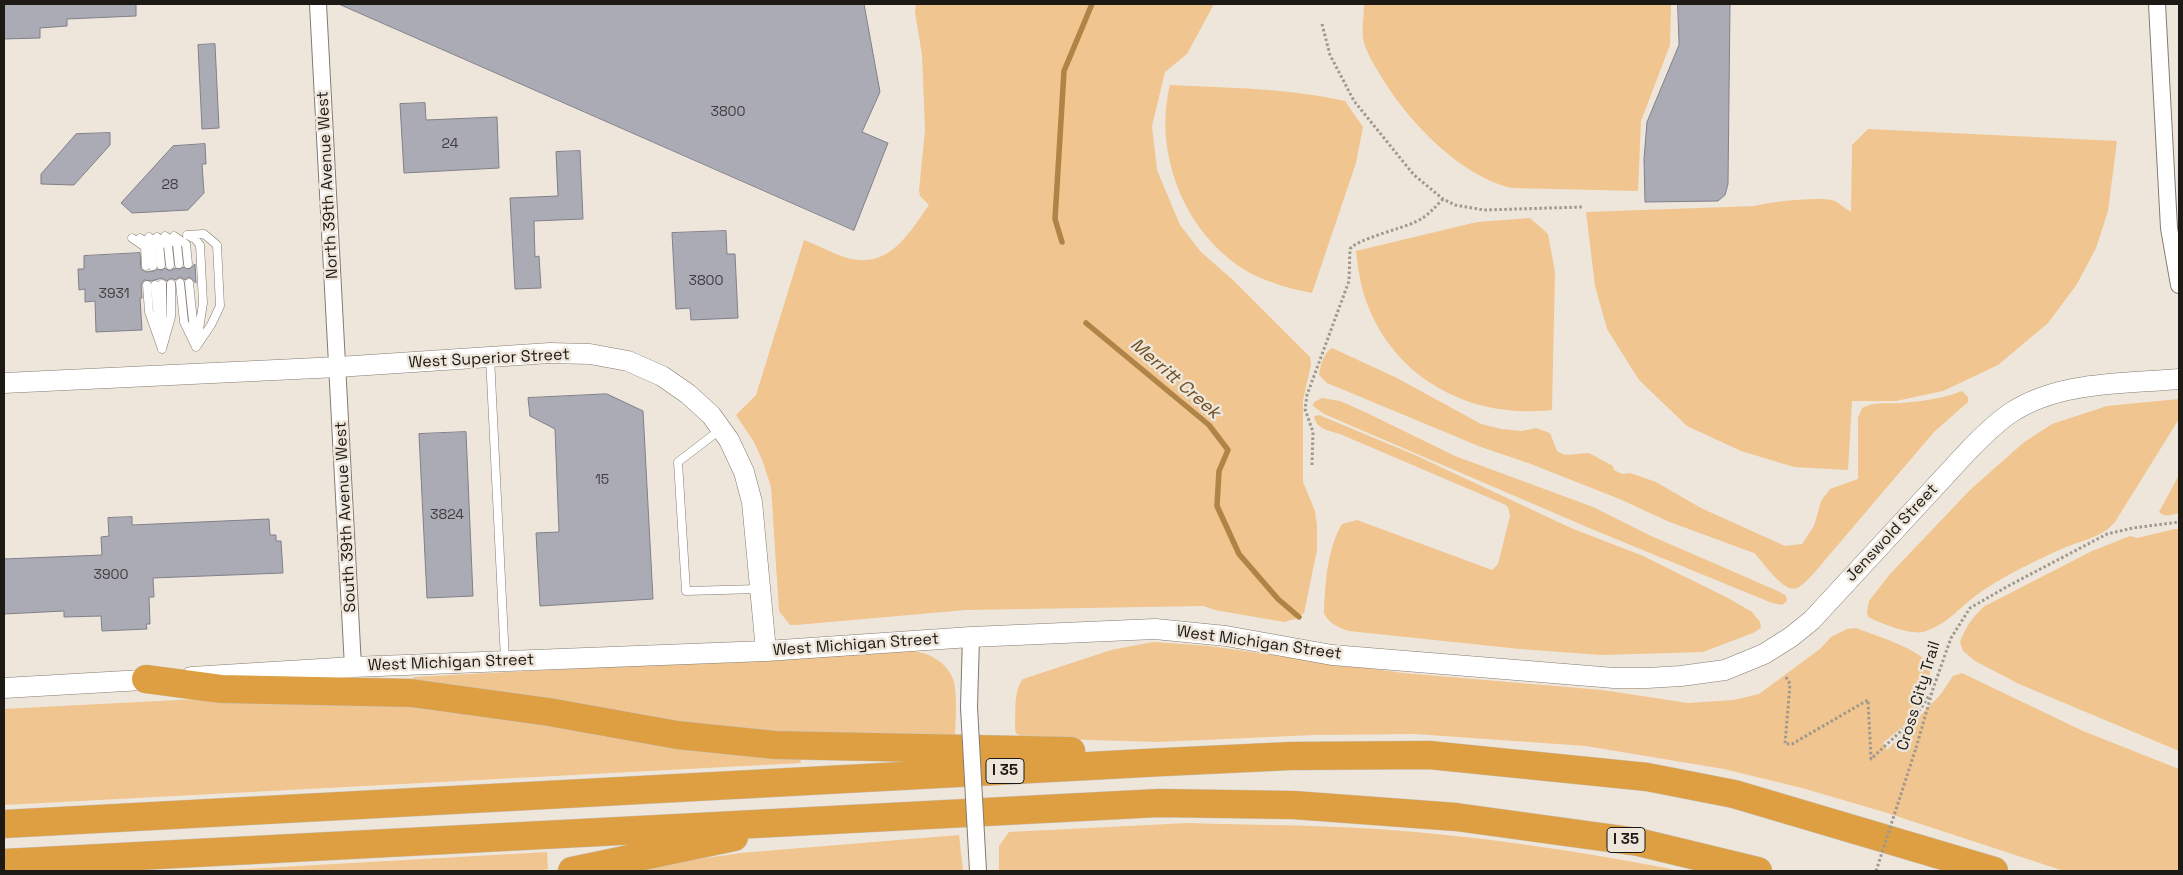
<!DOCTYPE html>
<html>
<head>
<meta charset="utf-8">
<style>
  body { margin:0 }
  #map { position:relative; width:2183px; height:875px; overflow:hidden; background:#eee6db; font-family:"Space Grotesk",sans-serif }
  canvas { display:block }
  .frame { position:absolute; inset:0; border:5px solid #1d1a16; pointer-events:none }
</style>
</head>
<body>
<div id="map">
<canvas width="2183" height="875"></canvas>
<div class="frame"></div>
</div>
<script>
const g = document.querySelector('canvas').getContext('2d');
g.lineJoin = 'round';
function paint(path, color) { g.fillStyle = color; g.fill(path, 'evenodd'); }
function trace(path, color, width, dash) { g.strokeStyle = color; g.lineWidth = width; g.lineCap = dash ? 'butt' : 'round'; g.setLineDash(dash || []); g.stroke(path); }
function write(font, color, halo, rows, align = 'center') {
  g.font = font + ' "Space Grotesk",sans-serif'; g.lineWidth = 5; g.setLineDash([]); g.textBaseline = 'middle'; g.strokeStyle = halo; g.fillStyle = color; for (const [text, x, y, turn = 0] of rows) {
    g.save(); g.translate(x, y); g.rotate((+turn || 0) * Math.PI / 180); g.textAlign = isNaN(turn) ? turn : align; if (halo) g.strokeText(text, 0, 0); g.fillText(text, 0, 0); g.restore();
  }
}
paint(new Path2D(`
  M 916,4 L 1214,4 L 1187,54 L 1165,72 L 1152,126 L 1157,170 L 1180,225 L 1201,252 L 1233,280 L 1310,357 L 1311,365 L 1303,400 L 1303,482 L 1315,511 L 1317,526 L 1317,550 L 1304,613 L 1295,619 L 1284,622 L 1215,610 L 1203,606 L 966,610 L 796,625 L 790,625 L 779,611 L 771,487 L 763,462 L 754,442 L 736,415 L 756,395 L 804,240 C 817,245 830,252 844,257 C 888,271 907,236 929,205 L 920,196 L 919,190 L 925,131 L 924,105 L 922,55 L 915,12 Z
  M 1364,4 L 1671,4 L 1670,45 L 1641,121 L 1638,191 L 1512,188 C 1459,176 1406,119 1379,73 C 1373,63 1365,50 1363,38 C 1362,27 1364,15 1364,4 Z
  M 1170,85 C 1228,88 1288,88 1345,101 L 1363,127 L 1356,163 L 1312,293 C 1292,289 1273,284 1254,275 C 1188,241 1152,156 1170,85 Z
  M 1868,129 L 2117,141 L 2108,211 L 2096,248 L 2077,284 L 2048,323 L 1998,365 L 1943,391 L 1896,401 L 1852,401 L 1848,470 L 1794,467 L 1741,451 L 1687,426 L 1639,380 L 1607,329 L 1595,286 L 1586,212 L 1755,206 C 1769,202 1822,196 1835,201 C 1840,204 1846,209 1851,212 L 1852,145 Z
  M 1530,218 L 1548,234 L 1555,272 L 1552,410 C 1474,419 1398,382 1368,306 C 1361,288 1358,270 1356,251 L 1477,222 Z
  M 1332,348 L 1397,378 L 1481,424 L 1501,429 L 1522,431 L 1536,428 L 1550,433 L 1557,451 L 1565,455 L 1589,453 L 1613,466 L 1614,470 L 1622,474 L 1630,473 L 1656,482 L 1701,508 L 1785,546 L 1802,544 L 1814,526 L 1821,501 L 1830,489 L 1858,479 L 1858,418 L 1862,408 C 1875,401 1887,404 1901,403 C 1922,401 1942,399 1962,391 L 1968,397 L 1968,402 L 1934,432 L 1814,573 C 1809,578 1805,583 1799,587 C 1785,597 1763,561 1754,553 L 1667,521 L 1622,500 L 1531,464 L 1481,447 L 1327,383 L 1319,375 C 1320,366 1324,352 1332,348 Z
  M 1322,398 L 1340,401 L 1367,413 L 1455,456 L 1593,507 L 1649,535 L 1780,592 L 1786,596 L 1787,601 L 1782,605 L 1772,603 L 1594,530 L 1324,414 L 1313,406 L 1314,402 Z
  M 2179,399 L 2179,419 L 2115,522 C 2101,538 2082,540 2064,548 C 2036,560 2008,574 1982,591 C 1961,605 1948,625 1923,632 C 1910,635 1880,623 1868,617 L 1867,612 L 1869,601 L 1890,574 L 1970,490 L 2023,443 L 2052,424 L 2107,406 Z
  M 1319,415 L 1415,455 L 1571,528 L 1643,556 L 1728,598 L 1752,612 L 1760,622 L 1761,628 L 1753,633 L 1703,652 L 1601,655 L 1520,649 L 1349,631 C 1339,628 1328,623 1324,613 C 1325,585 1327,549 1342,524 L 1357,520 L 1492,570 L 1498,564 L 1510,516 L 1509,510 L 1506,505 L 1340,434 C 1328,430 1317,430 1314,416 Z
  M 2179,475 L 2179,513 C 2171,515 2165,518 2159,512 Z
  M 2175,529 L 2179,529 L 2179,751 L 2019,684 L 1975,661 L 1963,651 L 1960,642 C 1966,627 1972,617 1985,606 L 2092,551 L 2130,536 L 2137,538 Z
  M 1856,628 C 1876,636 1905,644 1923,658 C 1940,671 1922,705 1912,717 C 1904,727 1892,735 1883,743 L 1887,750 L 1941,694 L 1953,676 L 1962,673 L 2083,731 L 2179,769 L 2179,871 L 2064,871 L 1884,812 L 1802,788 L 1724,769 L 1586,746 L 1415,734 L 1314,735 L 1158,742 L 1023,738 L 1016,733 L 1015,728 C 1016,714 1013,690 1023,679 L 1111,650 L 1153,642 L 1209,646 L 1403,673 L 1602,690 L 1688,703 L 1734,700 L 1759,694 L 1820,649 L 1831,637 L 1847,629 Z
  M 910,651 C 928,652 946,661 953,679 C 958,691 955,727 955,742 L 796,739 L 414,685 L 413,677 Z
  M 235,697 L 374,699 L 800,757 L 801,763 L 4,805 L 4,709 Z
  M 1188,823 C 1251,825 1314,825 1377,829 C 1479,836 1580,851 1681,871 L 999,871 L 999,846 L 1009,832 Z
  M 959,835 L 963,871 L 618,871 L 740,853 Z
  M 547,852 L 548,869 L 538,871 L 210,871 Z`), '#f0c58f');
trace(new Path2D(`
  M 1062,242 L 1055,219 L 1064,71 L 1092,4
  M 1086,323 L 1209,425 L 1228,450 L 1219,471 L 1217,506 L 1239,554 L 1278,599 L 1299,617`), '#b08447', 5.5);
const building = new Path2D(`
  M 4,4 L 136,4 L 136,16 L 67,19 L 67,26 L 40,28 L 40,38 L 4,39 Z
  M 339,4 L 864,4 L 880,92 L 862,132 L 888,143 L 854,230 Z
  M 1678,4 L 1730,4 L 1728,184 L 1725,195 L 1718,201 L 1645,202 L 1644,159 L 1647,122 L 1679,45 Z
  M 215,44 L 219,128 L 202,129 L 198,45 Z
  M 425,103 L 426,120 L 497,117 L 499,168 L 404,173 L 400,104 Z
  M 110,133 L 110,145 L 74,185 L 41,184 L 41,174 L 76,134 Z
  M 205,144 L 206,164 L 202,164 L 204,193 L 188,210 L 132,213 L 121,203 L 173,146 Z
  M 580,151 L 583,219 L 534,221 L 535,257 L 539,256 L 541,288 L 515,289 L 510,198 L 558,196 L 556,152 Z
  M 726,231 L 727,254 L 735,254 L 738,318 L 691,320 L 690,308 L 676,309 L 672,233 Z
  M 140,253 L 141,269 L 146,272 L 154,271 L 157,269 L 162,270 L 165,268 L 170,271 L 175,268 L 180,269 L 183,267 L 189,269 L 195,264 L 196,283 L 189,277 L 185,280 L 180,277 L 175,280 L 171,278 L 167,281 L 162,278 L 151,281 L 144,280 L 141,285 L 142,298 L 140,298 L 142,330 L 96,332 L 95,301 L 85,302 L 85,289 L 79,290 L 78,269 L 84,269 L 84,256 Z
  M 607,394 L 643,411 L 653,599 L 540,606 L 536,533 L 559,532 L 555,429 L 530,416 L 528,398 Z
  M 466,432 L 473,596 L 427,598 L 419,434 Z
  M 132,517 L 132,525 L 269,519 L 270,535 L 276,535 L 276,541 L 281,541 L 283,573 L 153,578 L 154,597 L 149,597 L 150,624 L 146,624 L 147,629 L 102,631 L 101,616 L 64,617 L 64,611 L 4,614 L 4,559 L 102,555 L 101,537 L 109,536 L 108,518 Z`);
paint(building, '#ababb6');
trace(building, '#807f8a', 1);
const service = new Path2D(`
  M 187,235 L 204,234 L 217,245 L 220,306 L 211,325 L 196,347
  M 165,236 L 177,244 L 179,264
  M 174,236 L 186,244 L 188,264
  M 189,236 L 195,239 L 200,245 L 203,303 L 197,343
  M 149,237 L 159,244 L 161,265
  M 157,237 L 168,246 L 170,265
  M 132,238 L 145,247 L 146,266
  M 140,238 L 151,245 L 153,266
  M 180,283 L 184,322 L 196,347
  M 189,283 L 195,340
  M 162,284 L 163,335
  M 147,285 L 149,312 L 162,349
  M 155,285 L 159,332
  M 162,349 L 171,317 L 171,284
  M 490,357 L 505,660
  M 721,429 L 678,462 L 686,591 L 758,589`);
const minor = new Path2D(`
  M 318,4 L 353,667
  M 2157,4 L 2169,228 L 2179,285
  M 969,707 L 971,637`);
const tertiary = new Path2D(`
  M 4,383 L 338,367 L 550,353 L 590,354 L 628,361 L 662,376 L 688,394 L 711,415 L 729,440 L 744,472 L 752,502 L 766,651
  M 191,677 L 353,667 L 766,651 L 971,637 L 1155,629 L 1226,636 L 1332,655 L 1614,678 L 1647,678 L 1681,676 L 1725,670 L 1764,654 L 1791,637 L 1812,620 L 1969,450 C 1982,437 1995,423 2012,412 C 2060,381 2124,384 2179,379
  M 4,688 L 160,679`);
const motorway = new Path2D(`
  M 146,679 L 221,689 L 411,693 L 549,712 L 677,735 L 775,745 L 1071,751
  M 4,824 L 1164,762 L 1291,756 L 1429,755 L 1647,777 L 1734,794 L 1994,871
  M 4,863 L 1159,803 L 1293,805 L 1456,817 L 1638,842 L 1758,871
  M 572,871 L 734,837`);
trace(service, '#837b72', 9);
trace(minor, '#837b72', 18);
trace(tertiary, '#837b72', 21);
trace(motorway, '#c9c8c7', 29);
trace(new Path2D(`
  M 1322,24 L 1330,55 L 1354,101 L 1414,175 L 1443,199 L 1455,205 L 1484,210 L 1583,207
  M 1312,465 L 1313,432 L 1305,409 L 1307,395 L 1349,281 L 1350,249 C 1357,239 1401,229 1415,222 C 1427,217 1434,208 1443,199
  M 1786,677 L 1790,684 L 1785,744 L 1792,744 L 1868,700 L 1871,759 L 1915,718 L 1930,694
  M 1916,748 L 1933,689 L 1951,638 L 1970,608 L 2010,585 L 2107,534 L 2133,528 L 2179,522`), '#9e988f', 3, [2.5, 2.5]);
trace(service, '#fff', 8);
trace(minor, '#fff', 16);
trace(tertiary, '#fff', 20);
trace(motorway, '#de9e42', 28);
const minorBridge = new Path2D(`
  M 969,707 L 978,871`);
trace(minorBridge, '#837b72', 18, []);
trace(new Path2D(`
  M 1876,871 L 1916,748`), '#9e988f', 3, [2.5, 2.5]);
trace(minorBridge, '#fff', 16);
write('14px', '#403e3e', null, [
  ["3800",728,112],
  ["24",450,144],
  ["28",170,185],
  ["3800",706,281],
  ["3931",114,294],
  ["15",602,480],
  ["3824",447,515],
  ["3900",111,575]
]);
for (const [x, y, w] of [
  [1005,771,38],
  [1626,840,38]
]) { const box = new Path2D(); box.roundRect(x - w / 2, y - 12.5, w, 25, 4); g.fillStyle = '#eee6db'; g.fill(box); trace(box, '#1d1a16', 1); }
write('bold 15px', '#1d1a16', null, [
  ["I 35",1005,771],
  ["I 35",1626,840]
]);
write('16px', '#1d1a16', '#eee6db', [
  ["North 39th Avenue West",328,185,-93],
  ["West Superior Street",489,359,-3],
  ["South 39th Avenue West",346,517,-93],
  ["Jenswold Street",1892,533,-47],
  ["West Michigan Street",1259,643,8],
  ["West Michigan Street",856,645,-4],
  ["West Michigan Street",451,663,-2],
  ["Cross City Trail",1919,696,-73]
]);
write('italic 18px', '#6e4e20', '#eee6db', [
  ["Merritt Creek",1175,379,41]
]);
</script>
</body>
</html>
